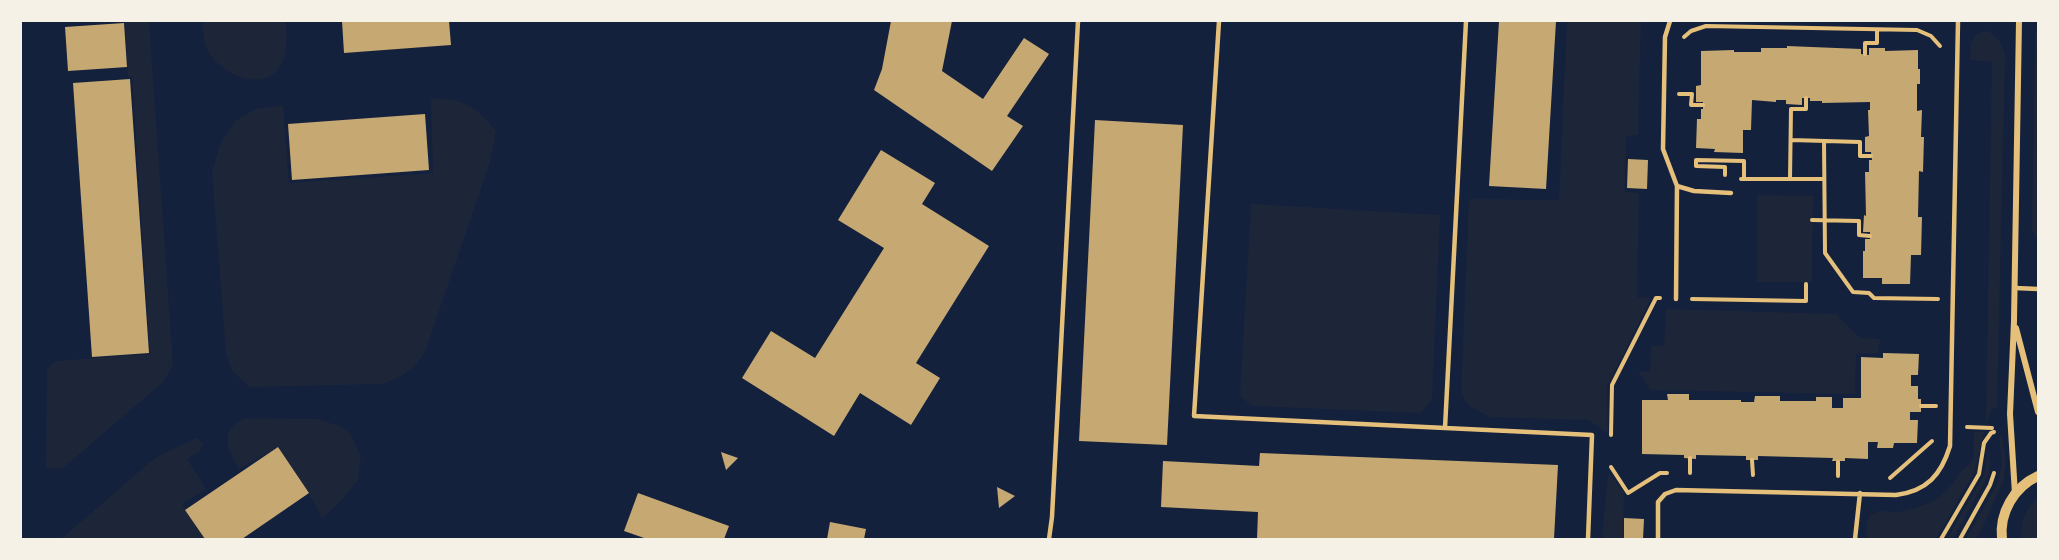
<!DOCTYPE html>
<html>
<head>
<meta charset="utf-8">
<style>
  body { margin:0 }
  #map { position:relative; width:2059px; height:560px; overflow:hidden; background:#14213d; font-family:"Open Sans",sans-serif }
  canvas { display:block }
  .frame { position:absolute; inset:0; border:22px solid #f6f1e7; pointer-events:none }
</style>
</head>
<body>
<div id="map">
<canvas width="2059" height="560"></canvas>
<div class="frame"></div>
</div>
<script>
const g = document.querySelector('canvas').getContext('2d');
g.lineJoin = 'round';
function paint(path, color) { g.fillStyle = color; g.fill(path, 'evenodd'); }
function trace(path, color, width, dash) { g.strokeStyle = color; g.lineWidth = width; g.lineCap = dash ? 'butt' : 'round'; g.setLineDash(dash || []); g.stroke(path); }
paint(new Path2D(`
  M 122,21 L 149,21 L 173,365 L 163,382 L 62,469 L 46,467 L 47,369 L 56,361 L 150,354 L 132,77 L 128,77 L 125,22 Z
  M 203,21 L 286,21 C 286,34 288,51 282,63 C 267,95 222,75 209,53 C 203,43 203,32 203,21 Z
  M 1567,21 L 1641,21 L 1638,135 L 1626,136 L 1625,192 L 1639,193 L 1637,297 L 1651,298 L 1607,387 L 1608,434 L 1589,420 L 1491,417 L 1469,406 L 1461,393 L 1469,199 L 1559,200 Z
  M 2038,28 L 2038,239 L 2033,233 L 2032,227 L 2035,33 Z
  M 1987,31 C 1999,37 2002,44 2005,56 L 1997,408 L 1992,409 L 1987,422 L 1986,422 L 1992,62 L 1970,60 C 1970,47 1970,32 1987,31 Z
  M 431,98 C 465,100 474,104 496,131 L 490,162 L 425,352 C 414,369 401,378 382,384 L 249,387 L 232,371 L 226,352 L 212,172 L 221,142 L 235,121 L 256,109 L 283,105 L 289,183 L 433,173 Z
  M 1757,195 L 1813,196 L 1812,282 L 1757,282 Z
  M 1251,204 L 1440,215 L 1432,400 L 1421,413 L 1252,406 L 1240,396 Z
  M 1666,309 L 1836,314 L 1860,338 L 1880,339 L 1878,353 L 1856,354 L 1855,394 L 1650,390 L 1638,371 L 1650,372 L 1651,346 L 1664,345 Z
  M 245,418 L 317,419 L 340,426 L 351,435 L 361,456 L 358,480 L 340,502 L 322,518 L 309,493 L 278,447 L 239,469 C 227,448 218,431 245,418 Z
  M 1974,432 L 1984,432 L 1974,473 L 1937,537 L 1933,539 L 1867,539 L 1867,523 L 1871,515 L 1878,511 L 1899,512 L 1919,507 L 1936,500 L 1951,486 L 1961,472 L 1973,459 Z
  M 1999,436 L 2002,436 L 2006,462 L 2004,479 L 1980,533 L 1975,539 L 1966,539 L 1998,482 L 2002,463 Z
  M 197,438 L 203,444 L 200,451 L 187,459 L 206,489 L 182,504 L 205,539 L 61,539 L 150,462 L 162,454 Z
  M 1988,448 L 1990,463 L 1989,474 L 1953,539 L 1947,539 L 1984,475 Z
  M 1608,472 L 1624,492 L 1623,539 L 1602,539 Z
  M 2038,498 L 2038,539 L 2021,539 C 2020,522 2025,509 2038,498 Z`), '#1d2539');
paint(new Path2D(`
  M 342,21 L 449,21 L 451,45 L 344,53 Z
  M 891,21 L 952,21 L 942,71 L 983,99 L 1024,38 L 1049,54 L 1007,116 L 1023,126 L 992,171 L 874,90 L 882,69 Z
  M 1499,21 L 1556,21 L 1546,189 L 1489,186 Z
  M 124,23 L 127,67 L 68,71 L 65,27 Z
  M 1787,46 L 1861,49 L 1861,54 L 1869,55 L 1869,48 L 1885,48 L 1885,51 L 1918,50 L 1918,69 L 1920,69 L 1920,84 L 1917,84 L 1917,111 L 1922,110 L 1921,137 L 1924,137 L 1923,172 L 1919,171 L 1918,217 L 1922,217 L 1921,255 L 1911,255 L 1910,284 L 1882,284 L 1882,278 L 1863,278 L 1863,251 L 1865,251 L 1865,239 L 1870,239 L 1870,232 L 1863,232 L 1864,215 L 1866,216 L 1865,172 L 1869,172 L 1869,160 L 1872,160 L 1871,152 L 1865,152 L 1865,137 L 1869,136 L 1868,110 L 1870,110 L 1870,102 L 1822,103 L 1822,101 L 1810,101 L 1810,98 L 1802,98 L 1802,105 L 1786,104 L 1786,100 L 1776,100 L 1776,102 L 1752,100 L 1751,130 L 1743,130 L 1743,153 L 1714,152 L 1715,149 L 1696,148 L 1697,119 L 1701,119 L 1701,109 L 1703,109 L 1703,102 L 1696,102 L 1696,86 L 1701,85 L 1701,51 L 1734,50 L 1734,52 L 1761,52 L 1761,48 L 1787,48 Z
  M 130,79 L 149,353 L 92,357 L 73,83 Z
  M 425,114 L 429,170 L 292,180 L 288,124 Z
  M 1095,120 L 1183,125 L 1167,445 L 1079,441 Z
  M 881,150 L 935,183 L 922,204 L 989,246 L 916,363 L 940,378 L 911,425 L 860,393 L 834,436 L 742,378 L 771,331 L 815,358 L 884,248 L 838,220 Z
  M 1628,159 L 1648,160 L 1647,189 L 1627,188 Z
  M 1883,353 L 1919,354 L 1918,375 L 1911,375 L 1911,386 L 1918,386 L 1918,399 L 1921,399 L 1921,412 L 1910,412 L 1910,420 L 1918,420 L 1917,443 L 1894,443 L 1893,448 L 1877,448 L 1878,442 L 1868,442 L 1868,459 L 1845,458 L 1845,461 L 1832,461 L 1833,458 L 1758,456 L 1758,460 L 1746,460 L 1746,456 L 1696,455 L 1696,459 L 1684,458 L 1684,455 L 1642,454 L 1642,400 L 1668,400 L 1667,394 L 1689,394 L 1689,400 L 1741,400 L 1741,402 L 1754,402 L 1755,396 L 1780,396 L 1780,401 L 1816,401 L 1816,397 L 1832,397 L 1832,408 L 1843,408 L 1843,398 L 1861,398 L 1861,357 L 1883,358 Z
  M 278,447 L 309,493 L 242,539 L 205,539 L 185,510 Z
  M 721,452 L 738,458 L 726,470 Z
  M 1260,453 L 1558,465 L 1554,539 L 1257,539 L 1258,512 L 1161,507 L 1163,461 L 1259,466 Z
  M 997,487 L 1015,496 L 999,508 Z
  M 638,493 L 729,526 L 724,539 L 647,539 L 624,531 Z
  M 1624,518 L 1644,519 L 1643,539 L 1624,539 Z
  M 830,522 L 866,529 L 864,539 L 827,539 Z`), '#c6a872');
trace(new Path2D(`
  M 1684,37 L 1691,31 L 1706,26 L 1917,30 L 1931,36 L 1940,46
  M 1865,54 L 1865,43 L 1877,43 L 1877,30
  M 1679,94 L 1692,94 L 1691,105 L 1703,105
  M 1791,140 L 1860,142 L 1860,156 L 1871,156
  M 1824,141 L 1825,253 L 1853,292 L 1869,293 L 1874,298 L 1938,299
  M 1725,175 L 1725,167 L 1696,166 L 1696,160 L 1744,161 L 1744,179
  M 1741,179 L 1824,179
  M 1790,179 L 1791,109 L 1806,109 L 1806,98
  M 1812,220 L 1859,221 L 1859,235 L 1870,236
  M 1692,299 L 1806,301 L 1806,284
  M 1921,406 L 1936,406
  M 1967,427 L 1992,428
  M 1611,435 L 1612,385 L 1656,298 L 1660,298
  M 1752,460 L 1753,475
  M 1838,462 L 1838,476
  M 1611,467 L 1628,493 L 1660,473 L 1667,473
  M 1690,473 L 1690,458
  M 1890,478 L 1932,441
  M 1941,539 L 1979,474 L 1984,443 L 1991,433 L 1994,432
  M 1960,539 L 1990,485 L 1994,473`), '#e5c07b', 4);
trace(new Path2D(`
  M 1219,21 L 1194,416 L 1592,435 L 1588,539
  M 1670,21 L 1665,37 L 1663,149 L 1677,186 L 1676,299
  M 1677,186 L 1694,191 L 1731,193
  M 2015,288 L 2038,289
  M 1445,428 L 1466,21
  M 1049,539 L 1052,517 L 1078,21
  M 1658,539 L 1658,502 L 1665,494 L 1676,490 L 1896,495 C 1927,491 1941,475 1950,446 L 1958,21
  M 1855,539 L 1860,493`), '#e5c07b', 4.5);
trace(new Path2D(`
  M 2016,328 L 2038,412
  M 2015,494 L 2010,414 L 2014,321 L 2019,21`), '#e5c07b', 6);
trace(new Path2D(`
  M 2002,539 C 1999,513 2014,487 2038,476`), '#e5c07b', 10);
</script>
</body>
</html>
